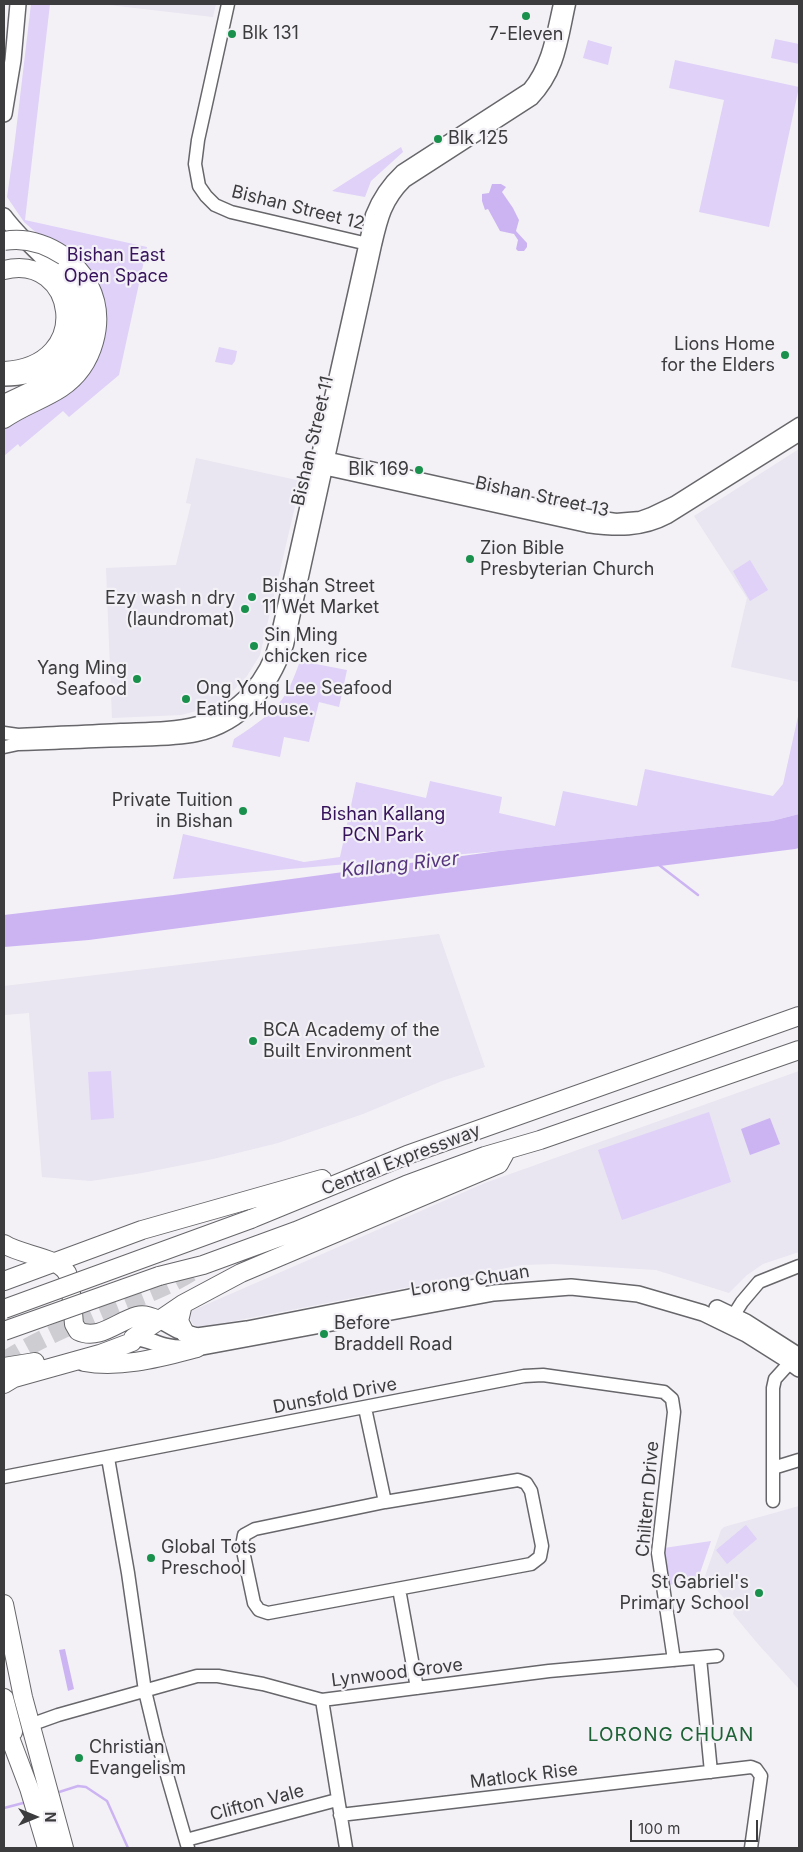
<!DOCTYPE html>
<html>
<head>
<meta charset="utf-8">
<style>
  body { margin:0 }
  #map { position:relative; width:803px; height:1852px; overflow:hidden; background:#f3f1f6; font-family:Inter,sans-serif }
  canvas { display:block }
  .frame { position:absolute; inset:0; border:5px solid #3c3b3d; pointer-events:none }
  .north { position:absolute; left:10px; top:1792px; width:50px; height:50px; -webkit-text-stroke:4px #f3f1f6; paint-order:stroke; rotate:90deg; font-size:14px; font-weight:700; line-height:20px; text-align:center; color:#3c3b3d }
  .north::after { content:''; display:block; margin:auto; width:18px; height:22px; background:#3c3b3d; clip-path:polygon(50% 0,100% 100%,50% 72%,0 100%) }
  .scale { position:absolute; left:630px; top:1820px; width:128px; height:22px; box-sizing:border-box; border:2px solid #3c3b3d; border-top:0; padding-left:6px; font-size:15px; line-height:18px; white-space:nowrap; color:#3c3b3d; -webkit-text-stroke:4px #f3f1f6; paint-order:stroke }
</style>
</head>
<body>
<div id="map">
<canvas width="803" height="1852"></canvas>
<div class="frame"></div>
<div class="north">N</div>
<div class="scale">100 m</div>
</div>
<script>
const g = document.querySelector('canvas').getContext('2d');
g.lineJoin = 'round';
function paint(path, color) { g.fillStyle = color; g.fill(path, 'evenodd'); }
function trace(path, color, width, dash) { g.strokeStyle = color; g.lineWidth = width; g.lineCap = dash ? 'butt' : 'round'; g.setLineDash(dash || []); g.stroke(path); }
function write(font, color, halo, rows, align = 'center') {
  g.font = font + ' Inter,sans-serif'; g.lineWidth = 4.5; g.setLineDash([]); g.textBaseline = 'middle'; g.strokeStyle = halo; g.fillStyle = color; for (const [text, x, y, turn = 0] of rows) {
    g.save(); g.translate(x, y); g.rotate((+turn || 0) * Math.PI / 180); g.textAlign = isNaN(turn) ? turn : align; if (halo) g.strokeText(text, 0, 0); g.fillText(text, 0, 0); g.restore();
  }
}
paint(new Path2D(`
  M 100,4 L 216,4 L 213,17 Z
  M 799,449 L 799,682 L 731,667 L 747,598 L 694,516 Z
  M 196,458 L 301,481 L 260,655 L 247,676 L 232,692 L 223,699 L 204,709 L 181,715 L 112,718 L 106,568 L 176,565 L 191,504 L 186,503 Z
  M 439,934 L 485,1067 L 442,1081 L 363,1114 L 278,1143 L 213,1159 L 142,1173 L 91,1181 L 42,1177 L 29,1013 L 4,1015 L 4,986 Z
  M 799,1071 L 799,1252 L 763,1264 L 747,1275 L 729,1293 L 656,1270 L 554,1264 L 522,1265 L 198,1328 L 193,1324 L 187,1313 L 485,1183 Z
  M 799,1506 L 799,1689 L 758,1644 L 733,1614 L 734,1610 L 705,1576 L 721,1530 L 724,1527 Z`), '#e9e5f1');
paint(new Path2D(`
  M 31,4 L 50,4 L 25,220 L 147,247 L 119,375 L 69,417 L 63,411 L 20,447 L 18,444 L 4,456 L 4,427 L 78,382 L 41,237 L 24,222 L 7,197 L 14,148 Z
  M 775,39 L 799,44 L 799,64 L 771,58 Z
  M 588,40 L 612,47 L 608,65 L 583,58 Z
  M 675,60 L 799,87 L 769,227 L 699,212 L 724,100 L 669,88 Z
  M 401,147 L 403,152 L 371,181 L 365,197 L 332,191 Z
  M 219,347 L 237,351 L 235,361 L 232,365 L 215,362 Z
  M 750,560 L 768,590 L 750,601 L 733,571 Z
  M 300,661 L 347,670 L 339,707 L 319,702 L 309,742 L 284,737 L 280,757 L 232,747 L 234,739 C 254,726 280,709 290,686 C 294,678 297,669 300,661 Z
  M 799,712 L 799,814 L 772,821 L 499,851 L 173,879 L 183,834 L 304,862 L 340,857 L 356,782 L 426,798 L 430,781 L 502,797 L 499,813 L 555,826 L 563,791 L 637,806 L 645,769 L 773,796 L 783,784 Z
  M 111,1071 L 114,1118 L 91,1120 L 88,1072 Z
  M 709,1112 L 731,1182 L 622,1220 L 598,1150 Z
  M 746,1525 L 757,1539 L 727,1564 L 716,1550 Z
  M 711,1541 L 700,1573 L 705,1579 L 668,1585 L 664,1548 Z`), '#dfd1f8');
paint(new Path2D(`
  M 492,184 L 501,184 L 506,187 L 502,192 L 513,208 L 519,220 L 516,231 L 527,243 L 527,247 L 524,251 L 518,251 L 516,249 L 518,240 L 514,234 L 500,231 L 488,209 L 485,210 L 482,201 L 482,194 L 489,193 Z
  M 799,814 L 799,848 L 795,849 L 430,895 L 89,940 L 4,947 L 4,915 L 173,895 L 499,851 L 772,821 Z
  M 770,1118 L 780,1144 L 750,1155 L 741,1129 Z
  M 65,1649 L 74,1689 L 68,1691 L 59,1650 Z`), '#ccb4f3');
trace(new Path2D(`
  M 659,865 L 698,895
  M 56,1793 L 78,1786 L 86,1787 L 107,1801 L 128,1848
  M 4,1808 L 27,1802`), '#ccb4f3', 2.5);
trace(new Path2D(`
  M 4,1361 C 38,1339 77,1323 115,1307 C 145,1295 174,1285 201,1266`), '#cecdd1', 18, [18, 9]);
const minor = new Path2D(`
  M 228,4 L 198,140 L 195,164 L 199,186 L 206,196 L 215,205 L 231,212 L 372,245
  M 321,457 L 582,515 L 616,520 L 640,518 L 651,514 L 674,503 L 799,424
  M 318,467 L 587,526 C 616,530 642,531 668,517 L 799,435
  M 4,733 L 18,735 C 52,733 87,732 121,730 C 169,728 214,731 249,692 C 262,677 271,662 276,642 L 372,215 C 379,197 388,184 402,171 L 529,89 C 549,65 553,34 560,4
  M 4,747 L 18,744 C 54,743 89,741 125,740 C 149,739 174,740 197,735 C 245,724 271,689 287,645 L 375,245 C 381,219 385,201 405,181 L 532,99 C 559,71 561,40 569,4
  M 728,1324 L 742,1302 L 759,1282 L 799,1266
  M 365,1408 L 385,1502
  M 108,1458 L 128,1573 L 145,1691 L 156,1737 L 188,1848
  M 773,1468 L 799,1460
  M 4,1477 L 524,1376 L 543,1375 L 664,1392 L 672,1399 L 674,1412 L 658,1553 L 674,1660
  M 518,1480 L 526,1483 L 531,1491 L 542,1546 L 540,1557 L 531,1564 L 268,1613 L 259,1610 L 254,1603 L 242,1546 L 244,1535 L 255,1529 L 385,1502 Z
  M 773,1501 L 773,1388 L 775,1379 L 795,1357
  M 399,1589 L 417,1688
  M 700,1658 L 711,1772
  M 322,1700 L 346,1848
  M 30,1725 L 58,1715 L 197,1676 L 218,1676 L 263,1684 L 322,1700 L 549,1671 L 717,1656
  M 340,1815 L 751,1767 L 756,1769 L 761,1776 L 751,1848
  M 186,1840 L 337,1800`);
const major = new Path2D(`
  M 4,114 L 13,60 L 18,4
  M 4,216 C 15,231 28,243 41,256 C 57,271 76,282 77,305
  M 4,378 C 37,378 66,366 74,331
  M 717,1308 L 746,1322 L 799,1356
  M 159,1320 L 177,1330 L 197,1336 L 247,1329 L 410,1297 L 478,1287
  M 133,1338 C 145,1337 153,1343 165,1346 C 176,1349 186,1348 197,1348 L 494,1293 L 571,1287 L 638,1294 L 703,1313 L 746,1334 L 784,1358 L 799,1369`);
const highway = new Path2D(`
  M 4,270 C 75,252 96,366 4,371
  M 4,404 C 20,396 38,389 53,379 C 81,360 87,326 77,295
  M 4,419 C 22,406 43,400 61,388 C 94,366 107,320 89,285 C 83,273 74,265 64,256
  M 251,1219 L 407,1155 L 799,1016
  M 4,1244 C 20,1255 58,1257 67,1273 C 71,1280 73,1314 74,1324 L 78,1331 C 99,1341 118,1321 137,1316 C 145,1314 152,1317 159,1320
  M 159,1276 L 203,1265 L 296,1231 L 406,1185 L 485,1156 L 540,1140 L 799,1050
  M 4,1281 L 142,1230 L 322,1179
  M 183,1304 L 179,1321 L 185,1333
  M 84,1362 C 121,1369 162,1357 197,1348
  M 4,1367 L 35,1362
  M 4,1384 L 14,1378 L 100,1354 L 132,1342 L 133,1338 L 183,1304 L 241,1273 L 499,1164 L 505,1153
  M 4,1604 L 23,1697 L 64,1848
  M 4,1698 L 13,1732
  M 4,1722 L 29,1788 L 47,1848`);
trace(minor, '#67666a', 15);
trace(major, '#67666a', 18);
trace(highway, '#67666a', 20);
trace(minor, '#fff', 12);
trace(major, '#fff', 15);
trace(highway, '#fff', 18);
const highwayBridge = new Path2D(`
  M 4,241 C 26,237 46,244 64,256
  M 4,1309 L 251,1219
  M 4,1331 L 159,1276`);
trace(highwayBridge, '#67666a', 20, []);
trace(highwayBridge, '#fff', 18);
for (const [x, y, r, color] of [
  [526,16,5,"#19904c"],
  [232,34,5,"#19904c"],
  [438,139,5,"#19904c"],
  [785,355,5,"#19904c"],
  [419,470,5,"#19904c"],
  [470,559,5,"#19904c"],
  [252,597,5,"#19904c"],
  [245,609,5,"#19904c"],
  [254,646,5,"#19904c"],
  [137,679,5,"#19904c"],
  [186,699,5,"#19904c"],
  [243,811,5,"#19904c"],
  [253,1041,5,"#19904c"],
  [324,1334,5,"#19904c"],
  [151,1558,5,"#19904c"],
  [759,1593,5,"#19904c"],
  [79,1758,5,"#19904c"]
]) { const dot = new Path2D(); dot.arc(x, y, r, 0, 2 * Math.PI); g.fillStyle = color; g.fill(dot); trace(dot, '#f3f1f6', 2); }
write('18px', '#3c3b3d', '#f3f1f6', [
  ["Blk 131",242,34],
  ["7-Eleven",526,35,"center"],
  ["Blk 125",448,139],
  ["Lions Home",775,345,"right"],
  ["for the Elders",775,366,"right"],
  ["Blk 169",409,470,"right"],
  ["Zion Bible",480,549],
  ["Presbyterian Church",480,570],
  ["Bishan Street",262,587],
  ["11 Wet Market",262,608],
  ["Ezy wash n dry",235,599,"right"],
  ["(laundromat)",235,620,"right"],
  ["Sin Ming",264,636],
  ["chicken rice",264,657],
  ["Yang Ming",127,669,"right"],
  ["Seafood",127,690,"right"],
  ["Ong Yong Lee Seafood",196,689],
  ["Eating House.",196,710],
  ["Private Tuition",233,801,"right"],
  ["in Bishan",233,822,"right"],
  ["BCA Academy of the",263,1031],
  ["Built Environment",263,1052],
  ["Before",334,1324],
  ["Braddell Road",334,1345],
  ["Global Tots",161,1548],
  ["Preschool",161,1569],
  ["St Gabriel's",749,1583,"right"],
  ["Primary School",749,1604,"right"],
  ["Christian",89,1748],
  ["Evangelism",89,1769]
], 'left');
write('18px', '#3c3b3d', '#f3f1f6', [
  ["Bishan Street 12",298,208,14],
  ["Bishan Street 11",313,441,-77],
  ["Bishan Street 13",542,497,12],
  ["Central Expressway",401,1160,-21],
  ["Lorong Chuan",470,1281,-9],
  ["Dunsfold Drive",335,1396,-11],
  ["Chiltern Drive",648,1499,-85],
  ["Lynwood Grove",397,1673,-7],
  ["Matlock Rise",524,1776,-7],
  ["Clifton Vale",257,1803,-15]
]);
write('18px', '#37135c', '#f3f1f6', [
  ["Bishan East",116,256],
  ["Open Space",116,277],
  ["Bishan Kallang",383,815],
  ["PCN Park",383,836]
]);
write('italic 19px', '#56357f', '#f3f1f6', [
  ["Kallang River",400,865,-6]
]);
g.letterSpacing = '1px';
write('19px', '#1c6235', '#f3f1f6', [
  ["LORONG CHUAN",671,1735]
]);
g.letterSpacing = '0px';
</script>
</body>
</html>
